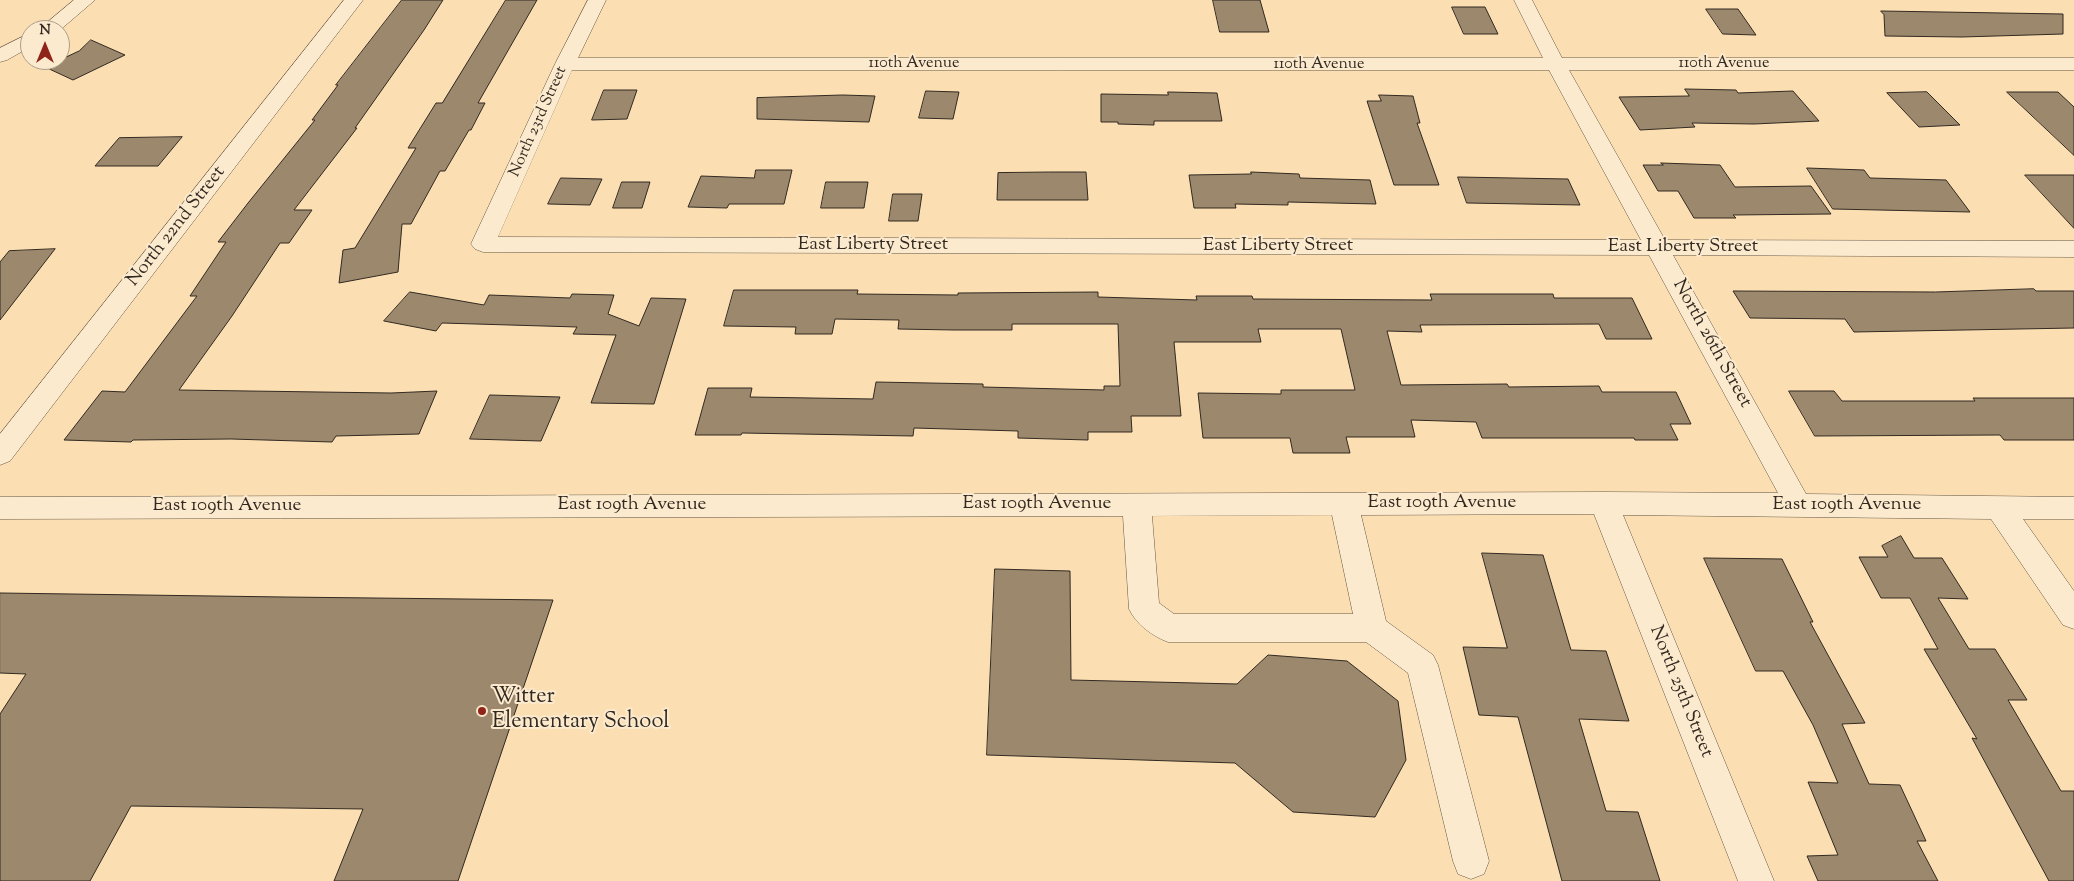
<!DOCTYPE html>
<html>
<head>
<meta charset="utf-8">
<style>
  body { margin:0 }
  #map { position:relative; width:2074px; height:881px; overflow:hidden; background:#fbdfb3; font-family:"Sorts Mill Goudy",serif }
  canvas { display:block }
  .north { position:absolute; left:20px; top:20px; width:50px; height:50px; box-sizing:border-box; background:#fceace; border:1px solid #ab9d89; border-radius:50%; rotate:0deg; font-size:14px; font-weight:700; line-height:20px; text-align:center; color:#322921 }
  .north::after { content:''; display:block; margin:auto; width:18px; height:22px; background:#8f2418; clip-path:polygon(50% 0,100% 100%,50% 72%,0 100%) }
</style>
</head>
<body>
<div id="map">
<canvas width="2074" height="881"></canvas>
<div class="north">N</div>
</div>
<script>
const g = document.querySelector('canvas').getContext('2d');
g.lineJoin = 'round';
function paint(path, color) { g.fillStyle = color; g.fill(path, 'evenodd'); }
function trace(path, color, width, dash) { g.strokeStyle = color; g.lineWidth = width; g.lineCap = dash ? 'butt' : 'round'; g.setLineDash(dash || []); g.stroke(path); }
function write(font, color, halo, rows, align = 'center') {
  g.font = font + ' "Sorts Mill Goudy",serif'; g.lineWidth = 4; g.setLineDash([]); g.textBaseline = 'middle'; g.strokeStyle = halo; g.fillStyle = color; for (const [text, x, y, turn = 0] of rows) {
    g.save(); g.translate(x, y); g.rotate((+turn || 0) * Math.PI / 180); g.textAlign = isNaN(turn) ? turn : align; if (halo) g.strokeText(text, 0, 0); g.fillText(text, 0, 0); g.restore();
  }
}
const building = new Path2D(`
  M 402,0 L 443,0 L 424,30 L 355,128 L 357,128 L 294,210 L 312,210 L 289,243 L 280,243 L 232,316 L 179,390 L 391,393 L 437,391 L 419,434 L 336,436 L 332,442 L 231,439 L 133,440 L 131,442 L 64,440 L 102,391 L 125,392 L 197,296 L 190,296 L 226,242 L 218,242 L 248,203 L 315,120 L 312,120 L 338,85 L 336,85 Z
  M 506,0 L 537,0 L 478,103 L 485,103 L 471,130 L 469,130 L 445,171 L 440,171 L 411,224 L 402,224 L 398,272 L 339,283 L 343,250 L 355,248 L 416,148 L 408,148 L 436,103 L 442,103 Z
  M 1213,0 L 1260,0 L 1269,32 L 1220,32 Z
  M 1452,7 L 1485,7 L 1498,34 L 1464,34 Z
  M 1706,9 L 1738,9 L 1756,35 L 1723,34 Z
  M 1881,11 L 2063,14 L 2063,34 L 1962,37 L 1885,36 L 1884,15 Z
  M 91,40 L 125,55 L 73,80 L 45,67 L 79,51 Z
  M 1685,89 L 1736,90 L 1738,93 L 1793,91 L 1819,121 L 1754,124 L 1692,123 L 1695,127 L 1640,130 L 1619,97 L 1689,96 Z
  M 604,90 L 637,90 L 627,119 L 592,120 Z
  M 926,91 L 959,92 L 953,119 L 919,118 Z
  M 1168,92 L 1217,93 L 1222,121 L 1154,121 L 1154,125 L 1118,124 L 1118,122 L 1101,122 L 1101,94 L 1168,95 Z
  M 1927,92 L 1960,125 L 1919,127 L 1887,93 Z
  M 2007,92 L 2058,92 L 2074,107 L 2074,155 Z
  M 843,95 L 875,96 L 869,122 L 757,119 L 757,98 Z
  M 1379,95 L 1413,96 L 1420,123 L 1417,123 L 1439,185 L 1394,185 L 1367,101 L 1381,101 Z
  M 182,137 L 158,166 L 95,166 L 119,138 Z
  M 1661,163 L 1720,165 L 1735,187 L 1811,186 L 1831,214 L 1733,215 L 1736,218 L 1694,218 L 1678,191 L 1658,191 L 1643,165 L 1663,165 Z
  M 1807,168 L 1864,170 L 1870,178 L 1946,180 L 1970,212 L 1833,209 Z
  M 756,170 L 792,170 L 784,204 L 729,204 L 727,208 L 688,207 L 701,176 L 754,178 Z
  M 1050,172 L 1086,172 L 1088,200 L 997,200 L 998,173 Z
  M 1251,172 L 1299,174 L 1300,178 L 1370,180 L 1376,204 L 1288,202 L 1288,205 L 1235,204 L 1236,208 L 1194,208 L 1189,175 L 1251,174 Z
  M 2025,175 L 2074,175 L 2074,228 Z
  M 1458,177 L 1568,179 L 1580,205 L 1467,203 Z
  M 561,178 L 602,179 L 590,205 L 548,204 Z
  M 622,182 L 650,182 L 642,208 L 613,208 Z
  M 826,182 L 868,182 L 864,208 L 821,208 Z
  M 893,194 L 922,194 L 918,221 L 889,221 Z
  M 55,249 L 0,320 L 0,262 L 9,251 Z
  M 2034,289 L 2036,291 L 2074,291 L 2074,328 L 1854,332 L 1845,319 L 1750,318 L 1733,291 L 1935,292 Z
  M 734,290 L 858,290 L 857,294 L 958,295 L 958,293 L 1098,292 L 1098,297 L 1197,300 L 1196,296 L 1252,296 L 1253,299 L 1432,300 L 1430,294 L 1553,294 L 1554,298 L 1632,298 L 1652,339 L 1606,339 L 1599,324 L 1420,325 L 1422,332 L 1387,331 L 1401,385 L 1507,384 L 1509,387 L 1599,386 L 1602,392 L 1676,392 L 1691,424 L 1670,424 L 1678,440 L 1635,440 L 1634,438 L 1482,438 L 1476,422 L 1411,420 L 1415,437 L 1346,437 L 1350,453 L 1293,453 L 1290,438 L 1203,438 L 1198,393 L 1281,394 L 1281,390 L 1355,390 L 1341,329 L 1258,329 L 1261,342 L 1174,342 L 1181,416 L 1131,416 L 1132,432 L 1088,432 L 1088,440 L 1018,438 L 1018,431 L 914,428 L 913,436 L 742,433 L 741,435 L 695,435 L 708,388 L 752,388 L 750,397 L 873,399 L 876,382 L 983,384 L 983,387 L 1104,390 L 1104,386 L 1120,386 L 1118,324 L 1012,324 L 1012,330 L 954,330 L 898,329 L 899,320 L 835,319 L 832,334 L 795,334 L 796,327 L 724,326 Z
  M 410,292 L 484,305 L 489,295 L 570,298 L 572,294 L 614,295 L 608,314 L 639,326 L 651,298 L 686,299 L 654,404 L 591,403 L 616,335 L 573,334 L 577,327 L 442,323 L 436,331 L 384,321 Z
  M 1789,391 L 1834,391 L 1842,401 L 1975,401 L 1973,398 L 2074,398 L 2074,440 L 2004,440 L 2000,435 L 1815,436 Z
  M 490,395 L 560,397 L 541,441 L 470,439 Z
  M 1901,536 L 1914,558 L 1942,558 L 1968,599 L 1938,598 L 1969,649 L 1995,649 L 2027,700 L 2008,700 L 2061,791 L 2074,791 L 2074,881 L 2049,881 L 1972,738 L 1977,739 L 1924,649 L 1938,649 L 1910,598 L 1881,598 L 1859,557 L 1888,557 L 1882,546 Z
  M 1482,553 L 1543,555 L 1571,650 L 1606,651 L 1629,721 L 1579,719 L 1606,811 L 1638,812 L 1660,881 L 1562,881 L 1518,717 L 1479,715 L 1463,647 L 1507,648 Z
  M 1704,558 L 1782,559 L 1813,622 L 1810,622 L 1865,723 L 1842,724 L 1869,784 L 1900,785 L 1926,841 L 1917,841 L 1938,881 L 1818,881 L 1807,856 L 1838,855 L 1808,782 L 1838,783 L 1813,725 L 1783,671 L 1756,671 Z
  M 995,569 L 1070,571 L 1071,680 L 1237,684 L 1268,655 L 1347,661 L 1398,701 L 1406,760 L 1375,817 L 1293,812 L 1235,763 L 987,755 Z
  M 0,593 L 284,597 L 553,600 L 458,881 L 334,881 L 363,809 L 131,806 L 90,881 L 0,881 L 0,714 L 26,674 L 0,673 Z`);
paint(building, '#9b886d');
trace(building, '#322921', 1);
const minor = new Path2D(`
  M 74,0 L 95,0 L 60,30 L 38,30 Z
  M 344,0 L 363,0 L 10,461 L 0,465 L 0,434 Z
  M 588,0 L 606,0 L 578,58 L 1543,58 L 1514,0 L 1532,0 L 1562,58 L 2074,58 L 2074,70 L 1569,70 L 1665,240 L 2074,241 L 2074,257 L 1673,255 L 1806,494 L 2074,497 L 2074,519 L 2023,519 L 2074,591 L 2074,629 L 2063,625 L 1991,519 L 1623,515 L 1774,881 L 1738,881 L 1594,514 L 1361,515 L 1386,621 L 1433,655 L 1438,665 L 1489,861 L 1484,874 L 1471,879 L 1458,874 L 1453,861 L 1408,673 L 1366,642 L 1168,642 C 1152,636 1136,624 1129,609 L 1123,516 L 0,519 L 0,497 L 1604,492 L 1778,493 L 1649,255 L 483,252 L 475,249 L 471,244 L 555,64 ZM 572,70 L 1549,70 L 1641,240 L 498,237 ZM 1332,515 L 1353,614 L 1174,614 L 1159,603 L 1152,516 Z
  M 30,33 L 30,47 L 7,60 L 0,62 L 0,48 Z`);
trace(minor, '#645646', 1);
paint(minor, '#fceace');
for (const [x, y, r, color] of [
  [482,711,5,"#8f2418"]
]) { const dot = new Path2D(); dot.arc(x, y, r, 0, 2 * Math.PI); g.fillStyle = color; g.fill(dot); trace(dot, '#fceace', 2); }
write('16px', '#322921', '#fceace', [
  ["110th Avenue",914,64],
  ["110th Avenue",1724,64],
  ["110th Avenue",1319,65],
  ["North 23rd Street",539,122,-66]
]);
write('19px', '#322921', '#fceace', [
  ["North 22nd Street",177,227,-52],
  ["East Liberty Street",873,246],
  ["East Liberty Street",1278,247],
  ["East Liberty Street",1683,248],
  ["North 26th Street",1711,344,61],
  ["East 109th Avenue",1442,504],
  ["East 109th Avenue",1037,505],
  ["East 109th Avenue",632,506],
  ["East 109th Avenue",1847,506],
  ["East 109th Avenue",227,507],
  ["North 25th Street",1680,692,68]
]);
write('22px', '#322921', '#fceace', [
  ["Witter",492,698],
  ["Elementary School",492,723]
], 'left');
</script>
</body>
</html>
